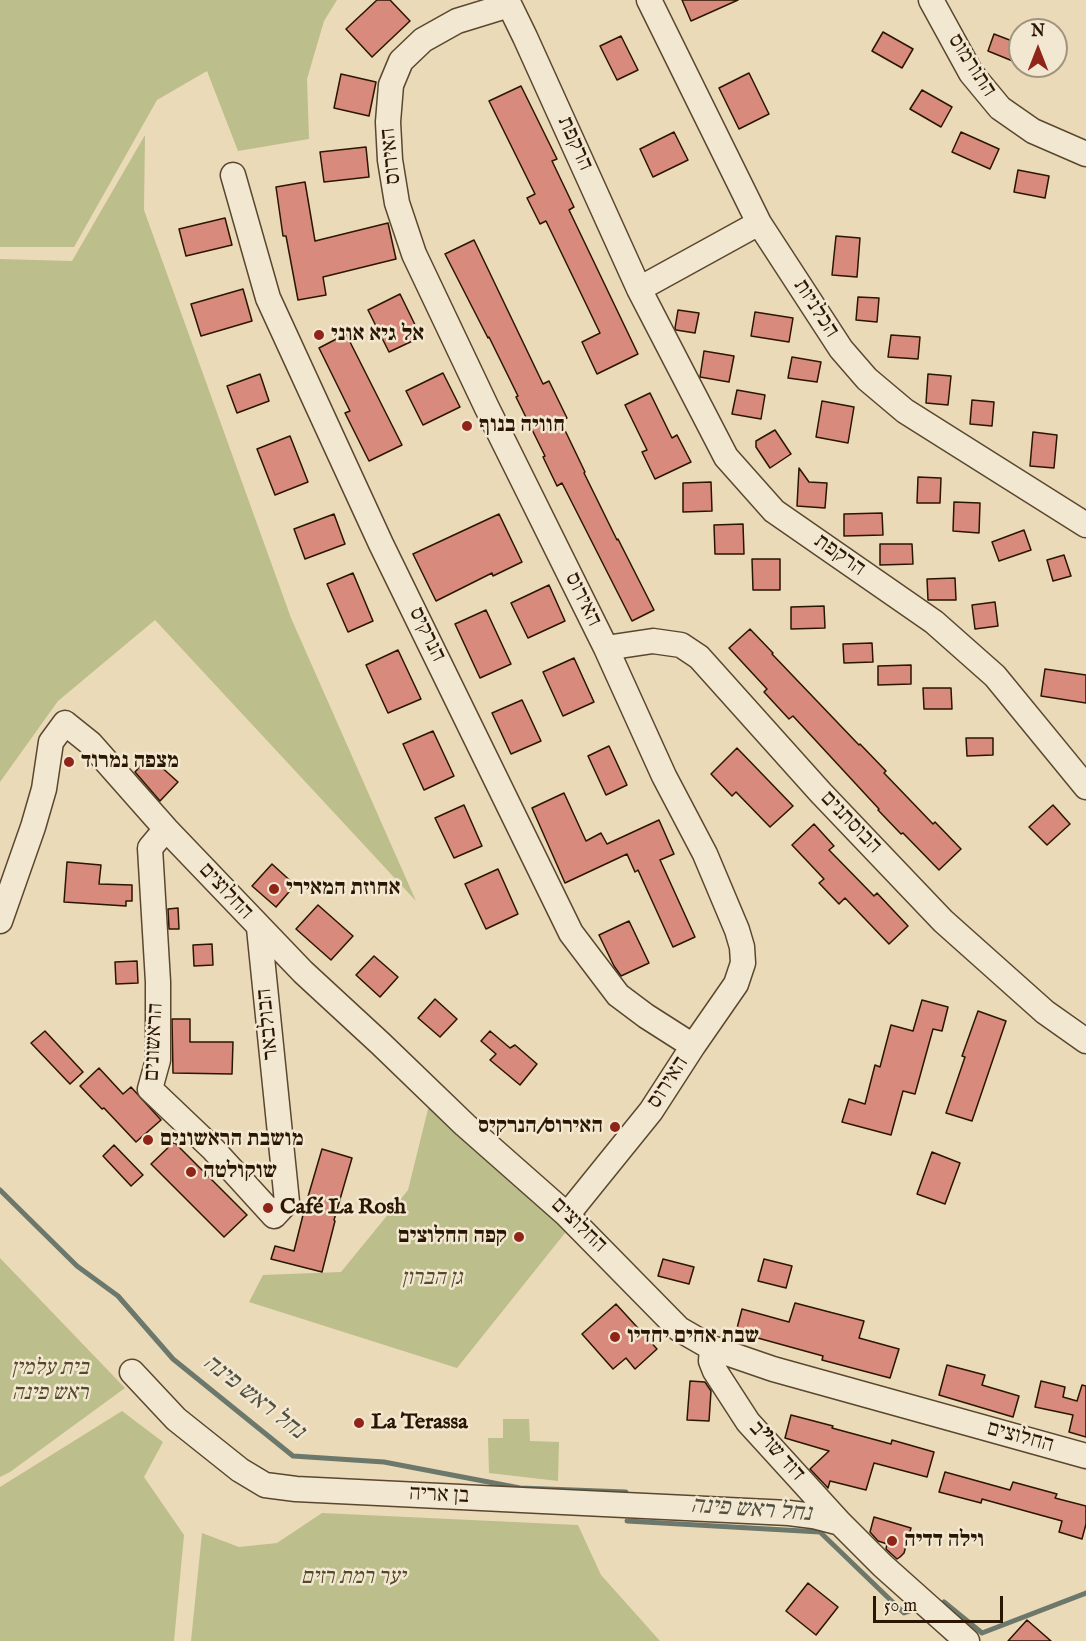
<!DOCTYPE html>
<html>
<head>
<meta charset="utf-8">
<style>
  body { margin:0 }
  #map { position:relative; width:1086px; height:1641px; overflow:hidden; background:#ebdab7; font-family:"IM FELL English",serif }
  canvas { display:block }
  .north { position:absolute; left:1008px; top:18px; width:60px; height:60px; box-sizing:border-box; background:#f2e7d0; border:2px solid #a2937e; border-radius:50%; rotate:0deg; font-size:16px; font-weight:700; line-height:24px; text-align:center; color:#2a1602 }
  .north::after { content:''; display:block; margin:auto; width:21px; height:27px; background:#8f2418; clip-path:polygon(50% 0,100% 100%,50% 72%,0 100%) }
  .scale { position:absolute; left:873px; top:1596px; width:130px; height:27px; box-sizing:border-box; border:3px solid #2a1602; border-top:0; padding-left:8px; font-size:18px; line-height:21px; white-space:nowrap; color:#2a1602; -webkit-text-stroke:4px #f2e7d0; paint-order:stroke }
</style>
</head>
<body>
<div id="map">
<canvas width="1086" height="1641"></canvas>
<div class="north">N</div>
<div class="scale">50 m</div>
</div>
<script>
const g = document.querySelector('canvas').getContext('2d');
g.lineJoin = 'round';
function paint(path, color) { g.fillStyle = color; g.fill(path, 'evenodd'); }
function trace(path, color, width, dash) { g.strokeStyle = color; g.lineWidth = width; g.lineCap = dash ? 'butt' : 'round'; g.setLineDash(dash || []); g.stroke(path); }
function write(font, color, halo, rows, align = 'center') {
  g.font = font + ' "IM FELL English","Frank Ruhl Libre",serif'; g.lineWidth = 5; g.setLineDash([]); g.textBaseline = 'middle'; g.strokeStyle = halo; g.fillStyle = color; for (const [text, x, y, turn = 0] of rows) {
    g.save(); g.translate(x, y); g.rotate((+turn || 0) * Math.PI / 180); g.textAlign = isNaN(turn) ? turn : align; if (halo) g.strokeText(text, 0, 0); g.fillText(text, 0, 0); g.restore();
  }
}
paint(new Path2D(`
  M 0,0 L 337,0 L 324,21 L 307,79 L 309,139 L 238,151 L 207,71 L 157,100 L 74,247 L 0,247 Z
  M 145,135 L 144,210 L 291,618 L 416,901 L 155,620 L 58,701 L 0,782 L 0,259 L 72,261 Z
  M 430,1101 L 569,1228 L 457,1368 L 249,1302 L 263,1275 L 341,1272 L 408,1190 Z
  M 0,1258 L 125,1388 L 10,1472 L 0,1477 Z
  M 122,1411 L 163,1442 L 144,1477 L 184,1535 L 174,1641 L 0,1641 L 0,1487 Z
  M 503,1419 L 529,1419 L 530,1441 L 559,1442 L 558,1481 L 489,1473 L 488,1438 L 503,1438 Z
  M 322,1513 L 578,1525 L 601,1575 L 660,1641 L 191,1641 L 202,1533 L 239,1547 L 277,1543 Z`), '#bcbe8b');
trace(new Path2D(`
  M 0,1190 L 77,1266 L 118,1296 L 173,1359 L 293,1456 L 384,1462 L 520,1488 L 626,1492
  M 627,1521 L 820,1532 L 904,1613 L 913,1610
  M 944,1602 L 982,1633 L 1086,1593`), '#6c786c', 5);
const building = new Path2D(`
  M 377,0 L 390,0 L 410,21 L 372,57 L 346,29 Z
  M 682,0 L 738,0 L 691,21 Z
  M 883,32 L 913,49 L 902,68 L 872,51 Z
  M 994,34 L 1020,44 L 1020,64 L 988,51 Z
  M 621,36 L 638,70 L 617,80 L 600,46 Z
  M 749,73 L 769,114 L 739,129 L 719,88 Z
  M 341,74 L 376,82 L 369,116 L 334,108 Z
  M 521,86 L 557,159 L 552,161 L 574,207 L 569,210 L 638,354 L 597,374 L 582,342 L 600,333 L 546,221 L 540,224 L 527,198 L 535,194 L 489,101 Z
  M 922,90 L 952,107 L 941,127 L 910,109 Z
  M 674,132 L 688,160 L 653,177 L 640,149 Z
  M 961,132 L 999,149 L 990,169 L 952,152 Z
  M 366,147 L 369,177 L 324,182 L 320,152 Z
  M 1018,170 L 1049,176 L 1045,198 L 1014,192 Z
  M 305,182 L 315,241 L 388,223 L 396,259 L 323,277 L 326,295 L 298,300 L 286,236 L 283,236 L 276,187 Z
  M 225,218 L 232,245 L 186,256 L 179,229 Z
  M 836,236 L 860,238 L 857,277 L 832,275 Z
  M 474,240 L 543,384 L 549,381 L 567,418 L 561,422 L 585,472 L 584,473 L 617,540 L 618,539 L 654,610 L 632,621 L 562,483 L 557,486 L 543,457 L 545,456 L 516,397 L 518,396 L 489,337 L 488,338 L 445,254 Z
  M 243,289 L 252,321 L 201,336 L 191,304 Z
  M 400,294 L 421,337 L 389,352 L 368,310 Z
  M 858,297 L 879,298 L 877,322 L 856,320 Z
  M 678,310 L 699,313 L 695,333 L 676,330 L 675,328 Z
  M 755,312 L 793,318 L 789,342 L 751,336 Z
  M 346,334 L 402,445 L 369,461 L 345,413 L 350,411 L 319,348 Z
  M 891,335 L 920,337 L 918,359 L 888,357 Z
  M 704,351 L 734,356 L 729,382 L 700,377 Z
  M 792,357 L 821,362 L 817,382 L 788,378 Z
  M 443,373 L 460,407 L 423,425 L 406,391 Z
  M 260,374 L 269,401 L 237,413 L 227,386 Z
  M 928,374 L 951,376 L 948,405 L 926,403 Z
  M 737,390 L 765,395 L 761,419 L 732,414 Z
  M 650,393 L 672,438 L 677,435 L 691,462 L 655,479 L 642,452 L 647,450 L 625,405 Z
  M 972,400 L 994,402 L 992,426 L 970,424 Z
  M 822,401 L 854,407 L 848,443 L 816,437 Z
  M 775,430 L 791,454 L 770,468 L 756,447 L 756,441 Z
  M 1033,432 L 1057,435 L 1054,468 L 1030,466 Z
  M 290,436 L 308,482 L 275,495 L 257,449 Z
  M 799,468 L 809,482 L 827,483 L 825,508 L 797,506 Z
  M 918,477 L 941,478 L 940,503 L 917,503 Z
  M 711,482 L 712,511 L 683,512 L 683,483 Z
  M 954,502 L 980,503 L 979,533 L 953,531 Z
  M 882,513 L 883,535 L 844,536 L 844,514 Z
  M 334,514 L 345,544 L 305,559 L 294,529 Z
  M 499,514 L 522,562 L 493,576 L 492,573 L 436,601 L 413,554 Z
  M 743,524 L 744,554 L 715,554 L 714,525 Z
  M 1024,530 L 1031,550 L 999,561 L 992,542 Z
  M 880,544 L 912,544 L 913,564 L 880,565 Z
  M 1064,555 L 1071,576 L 1053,581 L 1047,560 Z
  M 752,559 L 780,559 L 780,590 L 753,590 Z
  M 353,573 L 373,621 L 348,632 L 327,584 Z
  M 955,578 L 956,600 L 928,600 L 927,579 Z
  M 549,585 L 565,621 L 528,638 L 511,603 Z
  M 995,602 L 998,626 L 975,629 L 972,605 Z
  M 824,606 L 825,628 L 791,629 L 791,607 Z
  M 486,610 L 511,664 L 480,678 L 455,624 Z
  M 750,629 L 773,653 L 772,654 L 859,745 L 860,744 L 886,771 L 884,773 L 933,824 L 935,822 L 961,849 L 939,870 L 903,833 L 901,834 L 878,810 L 879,809 L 793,716 L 789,719 L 764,692 L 767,689 L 729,648 Z
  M 872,643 L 873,662 L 844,663 L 843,644 Z
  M 398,650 L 421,699 L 388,713 L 366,665 Z
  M 574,658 L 594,702 L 563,716 L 543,672 Z
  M 911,665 L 911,684 L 878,685 L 878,666 Z
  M 1045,669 L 1086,675 L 1086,703 L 1041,696 Z
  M 923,688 L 951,688 L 952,709 L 924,709 Z
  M 522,700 L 541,741 L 511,754 L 492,713 Z
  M 433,731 L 454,776 L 424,790 L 403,744 Z
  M 966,738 L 993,738 L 993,755 L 967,756 Z
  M 609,746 L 627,785 L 606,795 L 588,756 Z
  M 737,748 L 793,806 L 770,827 L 736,792 L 732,796 L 711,774 Z
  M 149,756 L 178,782 L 160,801 L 135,772 Z
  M 564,793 L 586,841 L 601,833 L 607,844 L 659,820 L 674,854 L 660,860 L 695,937 L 673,947 L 638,870 L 635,872 L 627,854 L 565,883 L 532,808 Z
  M 464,805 L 482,846 L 454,858 L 435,818 Z
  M 1053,805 L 1070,824 L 1047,845 L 1029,827 Z
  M 814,824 L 834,846 L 829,850 L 874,896 L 877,893 L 908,926 L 889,944 L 845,898 L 839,904 L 819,883 L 824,879 L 792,845 Z
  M 67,862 L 101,865 L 99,884 L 132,885 L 132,901 L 126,901 L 126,906 L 64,902 Z
  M 272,864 L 295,885 L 276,907 L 252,886 Z
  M 498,869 L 518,914 L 486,929 L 465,884 Z
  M 318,905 L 353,936 L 331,960 L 296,929 Z
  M 178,908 L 179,929 L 169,929 L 168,909 Z
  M 629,921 L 649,963 L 621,976 L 614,966 L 599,935 Z
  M 212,944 L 213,965 L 194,966 L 193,945 Z
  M 374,956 L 398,977 L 380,997 L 356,975 Z
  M 137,961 L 138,983 L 116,984 L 115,962 Z
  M 435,999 L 457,1019 L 440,1037 L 418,1018 Z
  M 922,1000 L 948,1007 L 942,1031 L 933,1029 L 915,1094 L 903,1091 L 891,1135 L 842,1122 L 849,1099 L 865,1104 L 875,1065 L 880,1067 L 891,1025 L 913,1031 Z
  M 978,1011 L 1006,1021 L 972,1121 L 946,1113 L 965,1057 L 962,1056 Z
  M 172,1019 L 190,1019 L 190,1042 L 233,1042 L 232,1074 L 173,1073 Z
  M 45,1031 L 83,1072 L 70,1084 L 31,1043 Z
  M 490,1031 L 510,1048 L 515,1045 L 537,1064 L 520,1085 L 490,1060 L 496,1054 L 481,1041 Z
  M 99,1068 L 123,1094 L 131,1087 L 161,1120 L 136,1142 L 104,1108 L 102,1109 L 80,1086 Z
  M 174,1142 L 247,1215 L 224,1237 L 151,1164 Z
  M 114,1145 L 143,1175 L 131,1186 L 103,1156 Z
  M 322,1149 L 352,1158 L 334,1220 L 335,1221 L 322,1272 L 271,1259 L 275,1246 L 294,1251 L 305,1207 Z
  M 932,1152 L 960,1163 L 945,1204 L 917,1194 Z
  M 663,1259 L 694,1267 L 689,1284 L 658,1276 Z
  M 764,1259 L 792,1266 L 786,1288 L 758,1281 Z
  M 795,1303 L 864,1321 L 859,1338 L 899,1349 L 890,1378 L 822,1360 L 823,1356 L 736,1332 L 742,1309 L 789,1322 Z
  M 616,1304 L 657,1349 L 635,1369 L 626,1358 L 613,1369 L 582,1334 Z
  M 947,1365 L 985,1375 L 982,1385 L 1019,1396 L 1013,1417 L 939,1395 Z
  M 690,1381 L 705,1382 L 711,1391 L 709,1421 L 687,1420 Z
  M 1041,1381 L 1065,1387 L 1063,1397 L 1077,1401 L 1082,1385 L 1086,1386 L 1086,1437 L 1069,1432 L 1073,1415 L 1035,1407 Z
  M 791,1415 L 833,1426 L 832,1428 L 891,1444 L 892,1440 L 934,1452 L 927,1477 L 874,1463 L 866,1490 L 830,1481 L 828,1488 L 810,1469 L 829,1451 L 785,1438 Z
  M 945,1472 L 1010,1490 L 1013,1482 L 1057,1494 L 1055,1498 L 1086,1506 L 1086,1524 L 1082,1539 L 1059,1532 L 1062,1521 L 982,1499 L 981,1503 L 939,1492 Z
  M 874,1517 L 911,1528 L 904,1553 L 900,1557 L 897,1559 L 886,1549 L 887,1544 L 878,1541 L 870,1532 Z
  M 808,1583 L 838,1607 L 816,1635 L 786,1611 Z
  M 1027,1620 L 1051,1641 L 1008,1641 Z`);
paint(building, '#d88a7c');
trace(building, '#2a1602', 1.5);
const minor = new Path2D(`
  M 507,0 L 525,37 L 639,289 L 726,457 L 774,511 L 934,622 L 995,676 L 1086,787
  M 649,0 L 759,223 L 841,349 L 867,379 L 905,411 L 1086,525
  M 931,0 L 971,73 L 1000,108 L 1033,131 L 1086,154
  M 509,5 L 457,21 L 423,40 L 401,61 L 391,85 L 388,122 L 390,160 L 397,203 L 414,254 L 487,408 L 606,648 L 664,776 L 705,854 L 737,930 L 742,947 L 743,963 L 736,984 L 693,1046 L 651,1111 L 567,1215
  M 233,175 L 268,298 L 381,544 L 571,933 L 618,995 L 646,1016 L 693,1046
  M 639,289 L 759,223
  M 606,648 L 653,641 L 681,645 L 699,657 L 821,793 L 943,921 L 1045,1012 L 1086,1041
  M 166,829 L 150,848 L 158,982 L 158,1060 L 150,1089 L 212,1148 L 274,1216 L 287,1202 L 259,928
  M 0,921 L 33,827 L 44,789 L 51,742 L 65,723 L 90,743 L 166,829 L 303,972 L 381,1044 L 465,1125 L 567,1215 L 679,1329 L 712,1348 L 773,1369 L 1086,1456
  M 712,1348 L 711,1361 L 715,1371 L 748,1422 L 840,1523 L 883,1566 L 967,1641
  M 132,1372 L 176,1419 L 240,1470 L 265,1485 L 296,1489 L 789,1513 L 813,1516 L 840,1523`);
trace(minor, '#5a472f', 27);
trace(minor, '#f2e7d0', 24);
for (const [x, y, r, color] of [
  [319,335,6,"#8f2418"],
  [467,426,6,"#8f2418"],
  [69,762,6,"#8f2418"],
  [274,889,6,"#8f2418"],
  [615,1127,6,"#8f2418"],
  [148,1140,6,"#8f2418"],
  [191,1172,6,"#8f2418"],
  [268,1208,6,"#8f2418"],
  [519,1237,6,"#8f2418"],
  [615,1337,6,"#8f2418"],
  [359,1423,6,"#8f2418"],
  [892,1541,6,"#8f2418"]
]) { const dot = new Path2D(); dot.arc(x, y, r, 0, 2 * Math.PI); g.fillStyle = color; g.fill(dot); trace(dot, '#f2e7d0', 2); }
write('22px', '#2a1602', '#f2e7d0', [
  ["התורמוס",971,66,57],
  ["הרקפת",574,144,66],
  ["האירוס",392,156,-96],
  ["הכלניות",815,309,57],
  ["הרקפת",839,556,35],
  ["האירוס",582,600,64],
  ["הנרקיס",426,635,64],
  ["הבוסתנים",850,823,46],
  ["החלוצים",225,892,47],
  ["הבולבאר",269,1024,-96],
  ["הראשונים",155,1042,-87],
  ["האירוס",669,1083,-57],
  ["החלוצים",578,1226,44],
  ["החלוצים",1020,1438,15],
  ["דוד שו\"ב",776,1452,48],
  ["בן אריה",439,1496,3]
]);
write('bold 22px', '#2a1602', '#f2e7d0', [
  ["אל גיא אוני",331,335],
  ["חוויה בנוף",479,426],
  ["מצפה נמרוד",81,762],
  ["אחוזת המאירי",286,889],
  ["האירוס/הנרקיס",603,1127,"right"],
  ["מושבת הראשונים",160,1140],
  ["שוקולטה",203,1172],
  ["Café La Rosh",280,1208],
  ["קפה החלוצים",507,1237,"right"],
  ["שבת אחים יחדיו",627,1337],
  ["La Terassa",371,1423],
  ["וילה דדיה",904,1541]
], 'left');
write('italic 22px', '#56482b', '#f2e7d0', [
  ["גן הברון",432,1279],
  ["בית עלמין",50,1369],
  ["ראש פינה",50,1394],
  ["יער רמת רזים",353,1578]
]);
write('italic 24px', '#504f40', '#f2e7d0', [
  ["נחל ראש פינה",253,1398,38],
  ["נחל ראש פינה",751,1511,4]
]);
</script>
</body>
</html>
